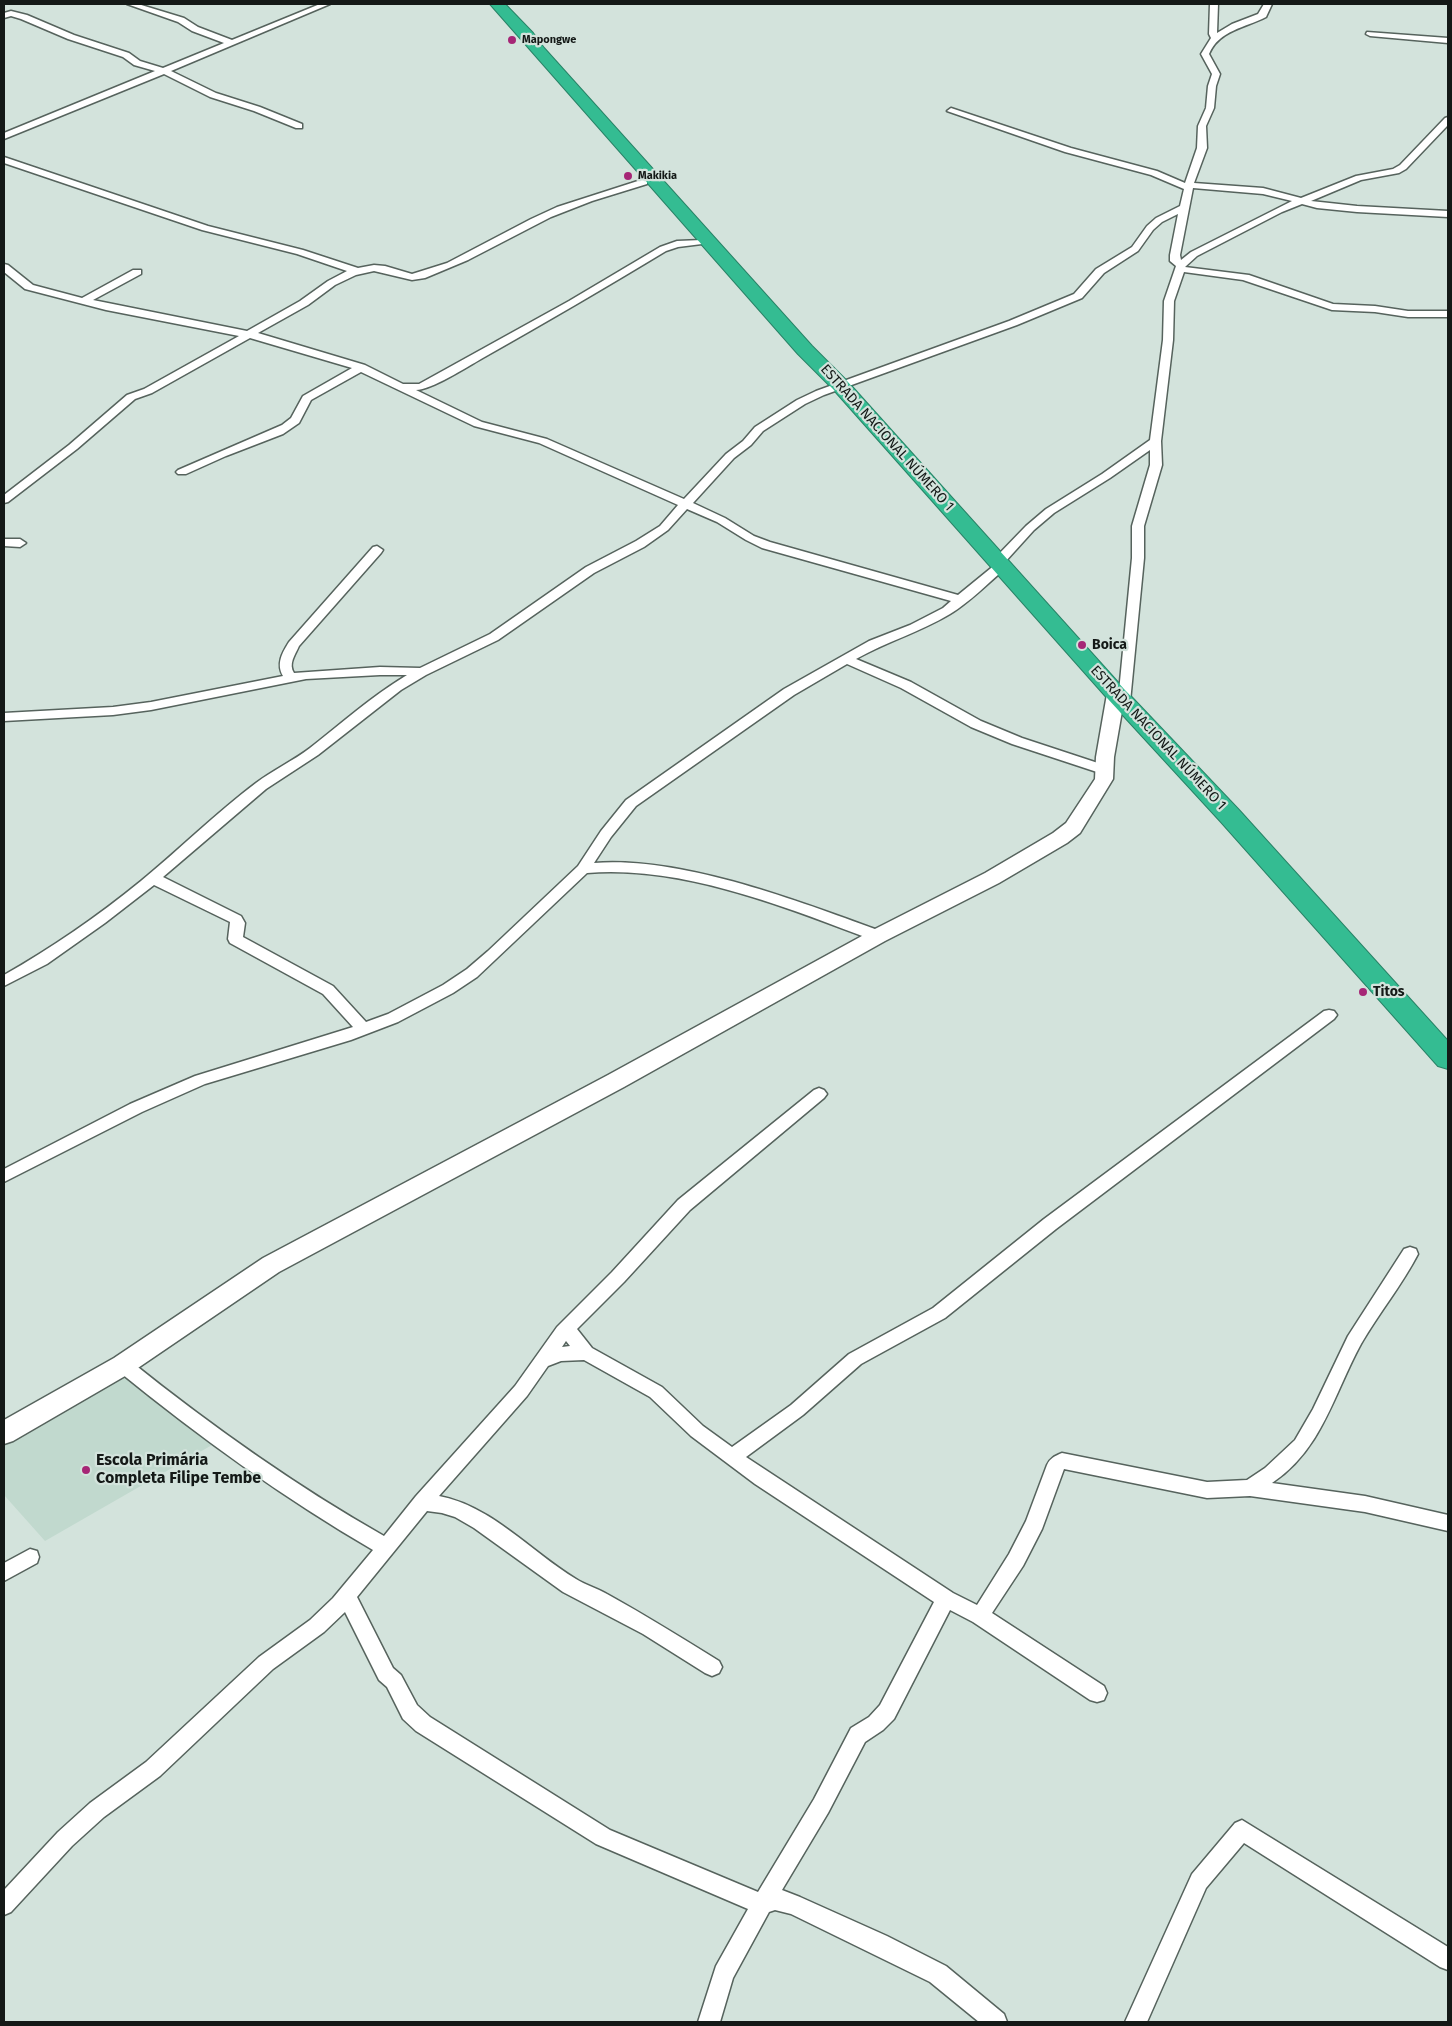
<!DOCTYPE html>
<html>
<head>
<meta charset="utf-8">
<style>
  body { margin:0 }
  #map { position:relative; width:1452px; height:2026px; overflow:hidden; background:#d3e3dc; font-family:"Fira Sans",sans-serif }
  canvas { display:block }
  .frame { position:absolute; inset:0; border:5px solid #141917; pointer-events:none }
</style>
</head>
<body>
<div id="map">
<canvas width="1452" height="2026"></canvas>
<div class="frame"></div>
</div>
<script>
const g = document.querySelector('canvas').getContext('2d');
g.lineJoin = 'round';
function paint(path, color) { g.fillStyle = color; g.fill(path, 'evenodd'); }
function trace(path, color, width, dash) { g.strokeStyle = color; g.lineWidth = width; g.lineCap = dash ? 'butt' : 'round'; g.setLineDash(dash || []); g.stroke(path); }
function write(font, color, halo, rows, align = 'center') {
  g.font = font + ' "Fira Sans",sans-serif'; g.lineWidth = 4.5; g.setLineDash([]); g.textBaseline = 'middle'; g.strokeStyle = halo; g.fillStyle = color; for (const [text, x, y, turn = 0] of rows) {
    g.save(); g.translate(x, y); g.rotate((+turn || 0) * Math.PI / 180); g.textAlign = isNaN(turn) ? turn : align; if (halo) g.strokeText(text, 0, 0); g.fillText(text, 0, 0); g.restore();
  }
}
paint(new Path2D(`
  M 126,1375 L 212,1445 L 45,1541 L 4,1495 L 4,1445 Z`), '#c1d9ce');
const street = new Path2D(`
  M 127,4 L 138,4 L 184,18 L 198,27 L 232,40 L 320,4 L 330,4 L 171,71 L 216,93 L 260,107 L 302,124 L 302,128 L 296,128 L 254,111 L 210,97 L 164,74 L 4,139 L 4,133 L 155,71 L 134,65 L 123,57 L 68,39 L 21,19 L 11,16 L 4,18 L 4,13 L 11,11 L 27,15 L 74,35 L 129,53 L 140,61 L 163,68 L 224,43 L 192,31 L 178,22 Z
  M 1210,4 L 1218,4 L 1217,33 L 1232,24 L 1258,14 L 1264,4 L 1272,4 L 1266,17 C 1245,28 1219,30 1209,54 L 1220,74 L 1216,86 L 1214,108 L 1206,126 L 1207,148 L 1194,183 L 1263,188 L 1301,198 L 1356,176 L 1393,169 L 1400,165 L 1445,118 L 1448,117 L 1448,125 L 1406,169 L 1399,173 L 1361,180 L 1311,201 L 1357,206 L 1448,211 L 1448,217 L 1357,212 L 1317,208 L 1302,204 L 1282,212 L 1197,256 L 1185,267 L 1249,275 L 1333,304 L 1375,306 L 1408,311 L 1448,311 L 1448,317 L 1408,317 L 1375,312 L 1332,310 L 1243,280 L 1184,272 L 1174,301 L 1173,340 L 1161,441 L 1162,465 L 1144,526 L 1144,558 L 1130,702 L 1129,705 L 1119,705 L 1118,702 L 1132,558 L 1132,526 L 1150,465 L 1150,450 L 1110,478 L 1054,513 L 1034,530 L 1005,562 L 1008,565 L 1006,568 C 988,583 970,602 950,614 C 920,632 886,642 856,659 L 911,682 L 981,721 L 1022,738 L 1110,767 L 1112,770 L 1110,773 L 1100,773 L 1012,744 L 971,727 L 901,688 L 847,664 L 794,695 L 636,806 L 611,837 L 594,863 C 682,856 801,902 883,932 L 885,936 L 883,940 L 873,940 C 785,907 682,865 587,873 L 477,977 L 453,993 L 398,1022 L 351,1040 L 205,1084 L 142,1112 L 4,1182 L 4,1169 L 130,1104 L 195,1076 L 353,1027 L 323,994 L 230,943 L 228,939 L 230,922 L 154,885 L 105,923 L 47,964 L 4,986 L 4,975 C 52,948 98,916 141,881 C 180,849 216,813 256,783 C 273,770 293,761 310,748 C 342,723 372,696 407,675 L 380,675 L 306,679 L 151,710 L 113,715 L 4,721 L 4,713 L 113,707 L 151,702 L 283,676 C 276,664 282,653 289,642 L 373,547 L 377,546 L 383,550 L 381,553 L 299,646 C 295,655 288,664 294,673 L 380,667 L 420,668 L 490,634 L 586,567 L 636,541 L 660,526 L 678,505 L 539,443 L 474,426 L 361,372 L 311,400 L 299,423 L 283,434 L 226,456 L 186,474 L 178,474 L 176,472 L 178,470 L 282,425 L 291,418 L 303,396 L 352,368 L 250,338 L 152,393 L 135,399 L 77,449 L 8,502 L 4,503 L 4,495 L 69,445 L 127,395 L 144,389 L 239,336 L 106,310 L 25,289 L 4,272 L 4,264 L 8,265 L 33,285 L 82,298 L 133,270 L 141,270 L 141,274 L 93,300 L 247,331 L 300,301 L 328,281 L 347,271 L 297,254 L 202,230 L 4,163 L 4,157 L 208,226 L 303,250 L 358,268 L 374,265 L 385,266 L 412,274 L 447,263 L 531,219 L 557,207 L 644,179 L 647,180 L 647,184 L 592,201 L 551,217 L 468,260 L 425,278 L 412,280 L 374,271 L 356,275 L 335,285 L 308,305 L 258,333 L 365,365 L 403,384 L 419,384 L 569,301 L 660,247 L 677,241 L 702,240 L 702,244 L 678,247 L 666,251 C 605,288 543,324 481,359 C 467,367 431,390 416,390 L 482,422 L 547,439 L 684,499 L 726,454 L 743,441 L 755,427 L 797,400 L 816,391 L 1009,321 L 1074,294 L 1096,269 L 1132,247 L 1147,226 L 1156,218 L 1180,206 L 1184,189 L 1151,175 L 1065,152 L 947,111 L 951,108 L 1071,148 L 1157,171 L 1185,183 L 1197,148 L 1198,126 L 1206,108 L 1208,86 L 1212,74 L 1201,54 L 1211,38 L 1209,34 ZM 1193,188 L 1263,194 L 1292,201 L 1191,252 L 1181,260 L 1180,255 ZM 1178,214 L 1170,255 L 1170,261 L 1176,266 L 1164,301 L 1163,340 L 1150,440 L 1102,474 L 1046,509 L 1026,526 L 995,558 L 993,561 L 996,564 L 958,595 L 770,542 L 754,536 L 725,518 L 693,503 L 734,458 L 751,445 L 763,431 L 805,404 L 824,395 L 1017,325 L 1082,298 L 1104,273 L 1138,251 L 1153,230 L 1162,222 ZM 687,509 L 717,522 L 746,540 L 762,548 L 951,601 L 943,608 L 910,625 L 869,641 L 784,689 L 626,800 L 601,831 L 578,866 L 488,951 L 467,969 L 443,985 L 388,1014 L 366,1022 L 333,986 L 243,937 L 245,923 L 241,916 L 163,877 L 266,789 L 318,755 L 401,690 L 426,675 L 498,640 L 594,573 L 644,547 L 668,530 Z
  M 1367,32 L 1448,38 L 1448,43 L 1370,36 L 1366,34 Z
  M 4,539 L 20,539 L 26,543 L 20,547 L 4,546 Z
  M 1329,1010 L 1334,1011 L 1337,1015 L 1334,1019 L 1056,1229 L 945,1318 L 861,1364 L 803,1415 L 746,1457 L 953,1593 L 977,1605 L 1009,1554 L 1026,1521 L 1047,1465 C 1050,1458 1055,1456 1062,1453 L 1207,1482 L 1247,1480 L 1265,1468 L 1295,1440 L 1313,1409 L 1348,1336 L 1404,1249 L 1410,1247 L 1416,1249 L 1418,1254 C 1402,1285 1379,1313 1361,1344 C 1334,1393 1322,1450 1272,1483 L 1365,1496 L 1448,1515 L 1448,1531 L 1365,1512 L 1250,1496 L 1207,1498 L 1064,1469 L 1042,1529 L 1023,1566 L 992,1613 L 1104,1686 L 1107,1693 L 1104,1700 L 1097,1702 L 1090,1700 L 973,1622 L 950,1610 L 894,1719 L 883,1730 L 865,1742 L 828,1813 L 782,1890 L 800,1897 L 887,1936 L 946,1966 L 1004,2014 L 1007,2022 L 979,2022 L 930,1982 L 791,1914 L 775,1910 L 769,1912 L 733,1978 L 720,2022 L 698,2022 L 716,1966 L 748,1909 L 596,1844 L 416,1731 L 403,1719 L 387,1687 L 379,1680 L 345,1612 L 324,1632 L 273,1669 L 160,1776 L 104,1817 L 72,1846 L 11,1912 L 4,1915 L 4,1890 L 58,1832 L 90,1803 L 146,1762 L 259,1657 L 310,1620 L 333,1598 L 373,1550 C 282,1497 198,1436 117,1370 L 114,1365 L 117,1360 L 123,1358 L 129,1360 C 210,1425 294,1485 384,1536 L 416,1496 L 515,1386 L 557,1327 L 612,1272 L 678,1200 L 814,1090 L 819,1088 L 824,1090 L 827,1094 L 824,1098 L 690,1210 L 624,1282 L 577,1329 L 592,1348 L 662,1387 L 703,1426 L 732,1447 L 791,1405 L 849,1354 L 933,1308 L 1044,1219 L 1324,1011 ZM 566,1341 L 570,1346 L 562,1347 ZM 584,1360 L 650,1397 L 691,1436 L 755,1484 L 934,1602 L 880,1705 L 869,1717 L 851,1728 L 814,1799 L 758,1892 L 610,1830 L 430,1717 L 417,1705 L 401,1675 L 393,1668 L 357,1597 L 427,1511 L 442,1513 L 455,1517 L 474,1528 L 563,1592 L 643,1634 L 705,1673 L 712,1676 L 719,1673 L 722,1667 L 719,1661 C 682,1638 645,1615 607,1594 C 597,1588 585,1585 576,1579 C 531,1552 492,1506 439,1496 L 527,1396 L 548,1366 L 561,1361 Z
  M 30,1549 L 37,1551 L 39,1557 L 37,1563 L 4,1581 L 4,1563 Z
  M 1242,1820 L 1448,1947 L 1448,1970 L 1440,1967 L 1244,1843 L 1206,1888 L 1147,2022 L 1125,2022 L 1192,1874 L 1235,1823 Z`);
const secondary = new Path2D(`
  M 1116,688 L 1122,690 L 1125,694 L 1114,757 L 1113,779 L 1080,833 L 1067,843 L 999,883 L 885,941 L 624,1087 L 279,1272 L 132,1372 L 13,1441 L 4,1444 L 4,1420 L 114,1358 L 263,1258 L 608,1075 L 871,931 L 985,873 L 1053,833 L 1066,823 L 1095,779 L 1096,757 L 1107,694 L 1110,690 Z`);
const highway = new Path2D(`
  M 490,4 L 505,4 L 533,33 L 544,48 L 812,346 L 847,381 L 1124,689 L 1239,810 L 1448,1041 L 1448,1069 L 1438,1066 L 1221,822 L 1108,699 L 833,389 L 798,354 Z`);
trace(street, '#56635d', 3);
trace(secondary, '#56635d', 3);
trace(highway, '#298367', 2);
paint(street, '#fff');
paint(secondary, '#fff');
paint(highway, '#34bc92');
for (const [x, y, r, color] of [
  [512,40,5,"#a62676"],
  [628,176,5,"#a62676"],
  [1082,645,5,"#a62676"],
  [1363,992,5,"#a62676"],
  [86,1470,5,"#a62676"]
]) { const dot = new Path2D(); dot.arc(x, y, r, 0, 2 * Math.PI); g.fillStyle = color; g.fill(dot); trace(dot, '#d3e3dc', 2); }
write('bold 11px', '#141917', '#d3e3dc', [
  ["Mapongwe",522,40],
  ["Makikia",638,176]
], 'left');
write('14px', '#141917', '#d3e3dc', [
  ["ESTRADA NACIONAL NÚMERO 1",887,438,48],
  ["ESTRADA NACIONAL NÚMERO 1",1158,738,47]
]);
write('bold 14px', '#141917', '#d3e3dc', [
  ["Boica",1092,645],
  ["Titos",1373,992]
], 'left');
write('bold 16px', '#141917', '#d3e3dc', [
  ["Escola Primária",96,1461],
  ["Completa Filipe Tembe",96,1479]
], 'left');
</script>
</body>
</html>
